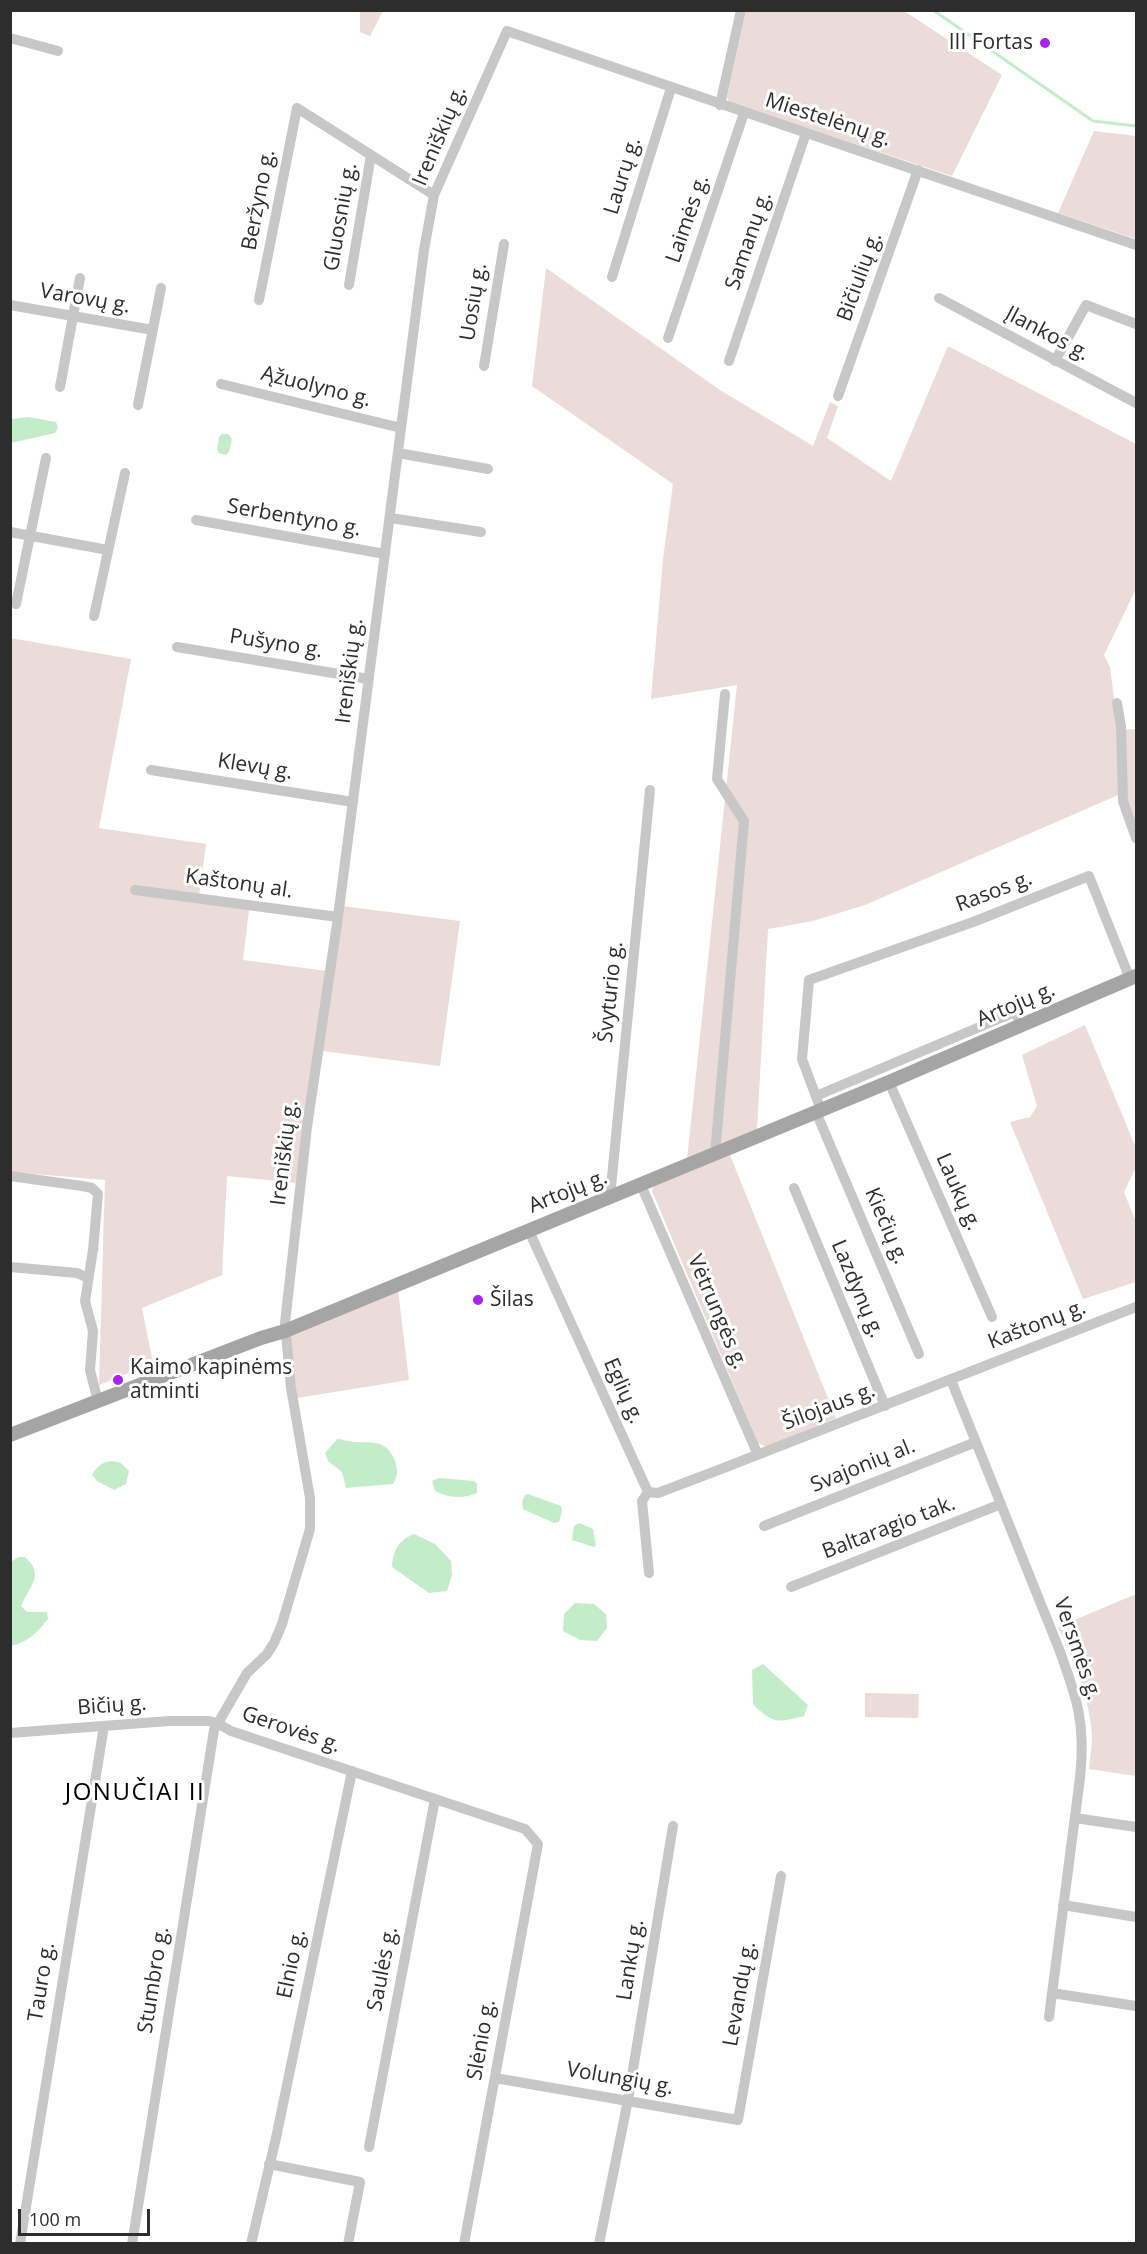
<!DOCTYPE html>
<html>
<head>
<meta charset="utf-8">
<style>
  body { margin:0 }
  #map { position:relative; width:1147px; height:2254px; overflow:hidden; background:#fff; font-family:"Open Sans",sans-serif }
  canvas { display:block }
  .frame { position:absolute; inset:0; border:12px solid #2d2d2d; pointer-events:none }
  .scale { position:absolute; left:18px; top:2209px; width:132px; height:27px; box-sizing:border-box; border:3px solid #2d2d2d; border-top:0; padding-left:8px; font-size:18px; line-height:21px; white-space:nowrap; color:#2d2d2d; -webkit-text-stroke:4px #fff; paint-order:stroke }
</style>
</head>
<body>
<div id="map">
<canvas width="1147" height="2254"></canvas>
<div class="frame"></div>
<div class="scale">100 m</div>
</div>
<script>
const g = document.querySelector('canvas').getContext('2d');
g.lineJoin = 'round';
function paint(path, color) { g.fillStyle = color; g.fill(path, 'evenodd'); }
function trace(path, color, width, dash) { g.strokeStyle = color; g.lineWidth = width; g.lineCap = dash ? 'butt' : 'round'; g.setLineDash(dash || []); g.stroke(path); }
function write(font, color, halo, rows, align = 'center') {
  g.font = font + ' "Open Sans",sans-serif'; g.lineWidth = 6; g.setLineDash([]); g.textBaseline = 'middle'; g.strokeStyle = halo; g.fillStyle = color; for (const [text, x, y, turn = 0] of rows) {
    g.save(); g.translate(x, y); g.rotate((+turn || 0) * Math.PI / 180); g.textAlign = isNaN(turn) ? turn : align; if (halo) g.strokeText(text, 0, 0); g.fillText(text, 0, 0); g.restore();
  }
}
paint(new Path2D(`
  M 360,11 L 383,11 L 370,36 L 360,32 Z
  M 746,11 L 904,11 L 1002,75 L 952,176 L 729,102 L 727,97 Z
  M 1094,131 L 1136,136 L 1136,239 L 1058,213 Z
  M 546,268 L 720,390 L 813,446 L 830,402 L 838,406 L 827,438 L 891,481 L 948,346 L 1136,444 L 1136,589 L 1104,655 L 1110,667 L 1118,730 L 1136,729 L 1136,826 L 1123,793 L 865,905 L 813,921 L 768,929 L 757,1130 L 687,1160 L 737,685 L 651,699 L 663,559 L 673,484 L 532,386 Z
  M 10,638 L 131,659 L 99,828 L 206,844 L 198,903 L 249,910 L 243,960 L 327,971 L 296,1183 L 227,1176 L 222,1275 L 142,1308 L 153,1363 L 99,1385 L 105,1180 L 11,1172 Z
  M 342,906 L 460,921 L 440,1066 L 322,1051 Z
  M 1085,1025 L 1136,1148 L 1136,1167 L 1124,1192 L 1136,1222 L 1136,1282 L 1083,1299 L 1010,1122 L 1030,1117 L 1037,1106 L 1022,1055 Z
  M 730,1155 L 836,1418 L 766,1447 L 758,1443 L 652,1191 L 653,1187 Z
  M 398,1290 L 409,1380 L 297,1398 L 290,1335 Z
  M 1136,1594 L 1136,1776 L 1089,1769 C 1090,1758 1092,1746 1092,1735 C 1090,1699 1073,1659 1058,1627 Z
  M 865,1693 L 919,1694 L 918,1718 L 865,1717 Z`), '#ebdcd9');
paint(new Path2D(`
  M 29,417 L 56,422 L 58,428 L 55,433 L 11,443 L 11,419 Z
  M 222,434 L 228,434 L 232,439 L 229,452 L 226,455 L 219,453 L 217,449 L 219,437 Z
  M 337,1439 C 343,1439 349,1442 355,1442 C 374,1443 387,1440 395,1461 C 398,1470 398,1476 393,1484 L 346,1488 L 342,1472 L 328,1461 L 325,1453 Z
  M 112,1461 L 121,1463 L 129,1471 L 126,1484 L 114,1490 L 97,1481 L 92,1475 C 97,1466 102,1462 112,1461 Z
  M 439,1478 L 474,1481 L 477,1484 L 477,1493 C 463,1499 448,1498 435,1491 L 432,1481 Z
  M 528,1494 L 561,1506 L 562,1511 L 559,1522 L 554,1523 L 523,1509 L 522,1502 L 525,1495 Z
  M 579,1523 L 593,1529 L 596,1545 L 594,1547 L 572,1540 L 574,1526 Z
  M 414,1534 L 435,1544 L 451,1561 L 452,1575 L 447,1591 L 429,1593 L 392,1567 C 393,1550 399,1540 414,1534 Z
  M 18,1557 L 25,1557 C 45,1574 30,1586 21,1606 L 27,1612 L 47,1612 L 48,1619 C 37,1633 28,1642 11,1646 L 11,1562 Z
  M 575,1603 L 594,1604 L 606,1614 L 607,1628 L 597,1641 L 580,1640 L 563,1631 L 564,1614 Z
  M 763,1664 L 808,1705 L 804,1716 C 777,1723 773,1724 753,1704 L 752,1670 Z`), '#c3edc8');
trace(new Path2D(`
  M 933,10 L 1093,121 L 1136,126`), '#c3edc8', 3);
trace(new Path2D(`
  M 10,38 L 58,51
  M 720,105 L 741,10
  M 612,277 L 671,88
  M 349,285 L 371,155
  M 939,298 L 1136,403
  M 259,300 L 297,108 L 434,195
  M 10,305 L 153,330
  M 668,338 L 744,113
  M 729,361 L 806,133
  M 1055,361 L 1086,305 L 1136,324
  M 484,366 L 504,244
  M 221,384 L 401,428
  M 60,387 L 80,278
  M 838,396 L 918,170
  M 138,405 L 161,288
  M 398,453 L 488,469
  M 391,518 L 481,532
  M 196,520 L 385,554
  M 10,532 L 108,550
  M 16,604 L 46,458
  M 94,616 L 125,473
  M 177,647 L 369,679
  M 1117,703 L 1121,726 L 1123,801 L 1136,838
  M 151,770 L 353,802
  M 135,890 L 338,917
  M 889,1082 L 992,1317
  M 816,1096 L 1015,1012 L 1021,1025
  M 821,1110 L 802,1059 L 809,980 L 973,922 L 1089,876 L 1130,979
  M 816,1112 L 919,1354
  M 715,1154 L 744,821 L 717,779 L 725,694
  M 10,1176 L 82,1186 L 92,1188 L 98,1194 L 93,1250 L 85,1301 L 93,1331 L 90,1370 L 98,1402
  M 641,1185 L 758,1455
  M 794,1188 L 885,1406
  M 610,1197 L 650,790
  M 529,1231 L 648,1492 L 642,1501 L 649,1573
  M 10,1267 L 77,1273 L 88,1278
  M 951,1380 L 1059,1649 C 1077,1698 1086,1724 1080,1778 L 1049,2017
  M 648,1492 L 658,1493 L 721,1469 L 1136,1307
  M 764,1526 L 976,1442
  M 791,1587 L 1001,1504
  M 10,1733 L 169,1721 L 208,1721 L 217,1723 L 231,1731 L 525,1829 L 538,1844 L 464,2244
  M 1075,1818 L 1136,1827
  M 1063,1905 L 1136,1917
  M 1052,1993 L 1136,2006
  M 495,2078 L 738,2120 L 781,1876
  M 369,2147 L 435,1799
  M 269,2164 L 360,2182 L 348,2244
  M 20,2244 L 104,1726
  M 132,2244 L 214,1730 L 247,1673 L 267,1654 L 274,1643 L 282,1624 L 310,1529 L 310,1498 L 291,1388 L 285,1323 L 307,1127 L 338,917 L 424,250 L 434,195 L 507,31 L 1136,245
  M 251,2244 L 276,2138 L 352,1771
  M 599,2244 L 628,2100 L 673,1826`), '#c7c7c7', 10);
trace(new Path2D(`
  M 10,1435 L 261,1338 L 285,1331 L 889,1082 L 1136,976`), '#a5a5a5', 14);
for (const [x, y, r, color] of [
  [1045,43,6,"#a723ef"],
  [478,1300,6,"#a723ef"],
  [118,1380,6,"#a723ef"]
]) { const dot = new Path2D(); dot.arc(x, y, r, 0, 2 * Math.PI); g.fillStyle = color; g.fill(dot); trace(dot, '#fff', 2); }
write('21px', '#2d2d2d', '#fff', [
  ["III Fortas",1033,43,"right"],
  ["Šilas",490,1300],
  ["Kaimo kapinėms",130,1368],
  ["atminti",130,1392]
], 'left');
write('21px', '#2d2d2d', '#fff', [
  ["Miestelėnų g.",828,120,18],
  ["Ireniškių g.",440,136,-67],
  ["Laurų g.",623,176,-73],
  ["Beržyno g.",259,200,-79],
  ["Gluosnių g.",341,217,-80],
  ["Laimės g.",688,219,-71],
  ["Samanų g.",749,241,-71],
  ["Bičiulių g.",860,277,-70],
  ["Varovų g.",85,299,10],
  ["Uosių g.",474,302,-81],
  ["Įlankos g.",1047,334,28],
  ["Ąžuolyno g.",316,387,14],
  ["Serbentyno g.",294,518,10],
  ["Pušyno g.",276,644,9],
  ["Ireniškių g.",350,671,-83],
  ["Klevų g.",255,767,9],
  ["Kaštonų al.",239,884,8],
  ["Rasos g.",994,892,-21],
  ["Švyturio g.",611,992,-84],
  ["Artojų g.",1016,1005,-23],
  ["Ireniškių g.",285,1153,-83],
  ["Artojų g.",568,1192,-22],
  ["Laukų g.",958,1192,66],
  ["Kiečių g.",886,1226,67],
  ["Lazdynų g.",857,1289,67],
  ["Vėtrungės g.",717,1312,67],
  ["Kaštonų g.",1037,1325,-21],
  ["Eglių g.",623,1391,66],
  ["Šilojaus g.",829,1407,-21],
  ["Svajonių al.",863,1466,-22],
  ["Baltaragio tak.",889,1528,-21],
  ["Versmės g.",1077,1649,71],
  ["Bičių g.",112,1706,-4],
  ["Gerovės g.",291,1730,19],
  ["Lankų g.",631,1960,-81],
  ["Elnio g.",292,1964,-78],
  ["Saulės g.",383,1969,-79],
  ["Stumbro g.",154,1980,-81],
  ["Tauro g.",42,1982,-81],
  ["Levandų g.",740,1994,-80],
  ["Slėnio g.",482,2040,-80],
  ["Volungių g.",620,2079,10]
]);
g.letterSpacing = '1.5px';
write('24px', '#000', '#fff', [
  ["JONUČIAI II",135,1793]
]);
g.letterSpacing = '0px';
</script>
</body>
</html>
